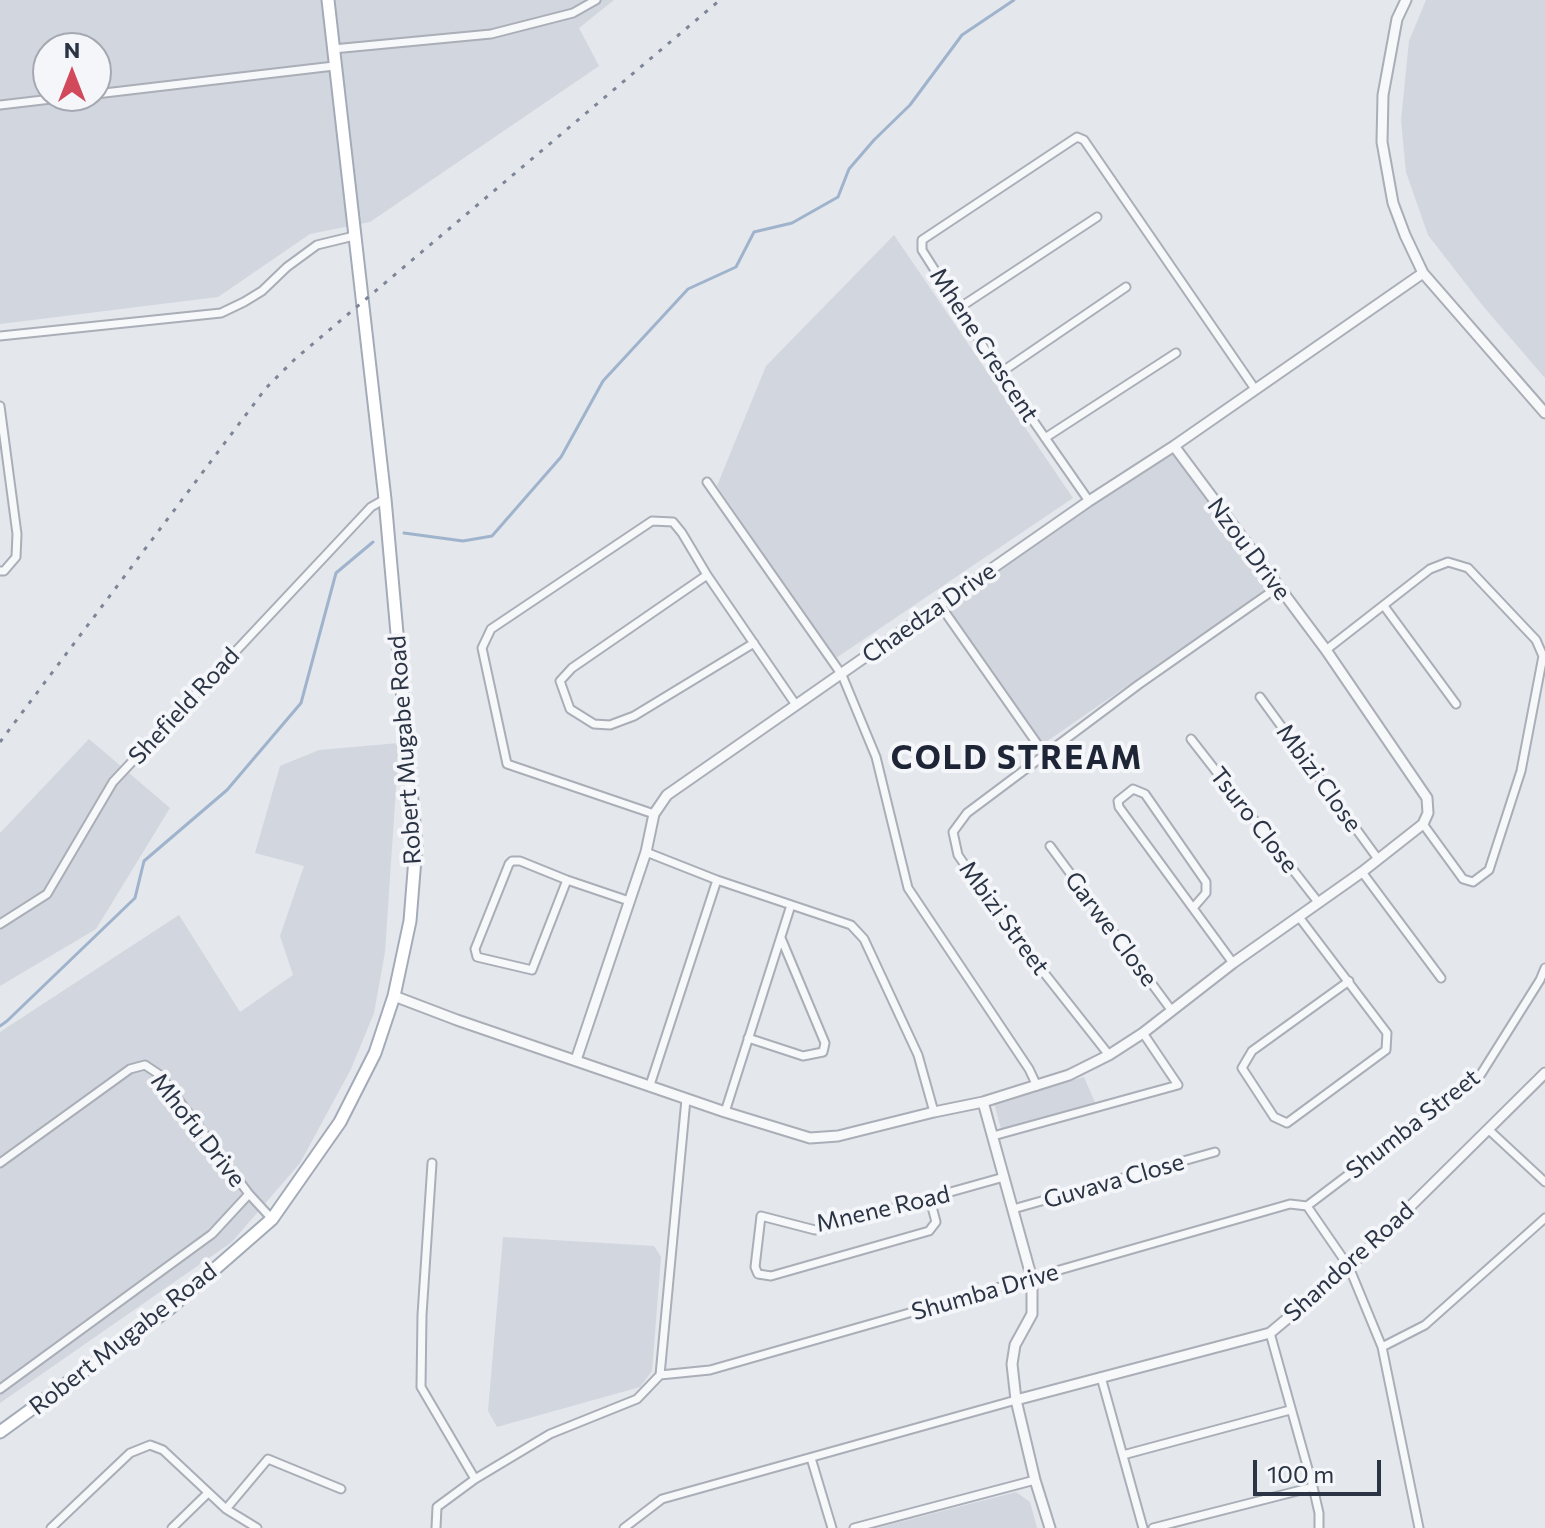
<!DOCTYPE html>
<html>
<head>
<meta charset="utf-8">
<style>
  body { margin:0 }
  #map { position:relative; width:1545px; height:1528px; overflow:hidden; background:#e4e7ec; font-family:Commissioner,sans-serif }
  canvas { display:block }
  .north { position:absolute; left:32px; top:32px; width:80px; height:80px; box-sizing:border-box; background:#f4f6f9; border:2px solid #a4a8b1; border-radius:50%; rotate:0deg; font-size:22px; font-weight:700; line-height:32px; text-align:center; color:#2b3445 }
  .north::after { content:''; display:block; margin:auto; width:28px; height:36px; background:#d1495b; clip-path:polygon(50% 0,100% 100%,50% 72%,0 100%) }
  .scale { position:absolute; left:1253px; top:1460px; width:128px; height:36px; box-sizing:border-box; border:4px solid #2b3445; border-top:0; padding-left:10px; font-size:24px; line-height:28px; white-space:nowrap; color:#2b3445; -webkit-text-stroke:6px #f4f6f9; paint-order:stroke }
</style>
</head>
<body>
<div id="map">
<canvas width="1545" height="1528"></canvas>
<div class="north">N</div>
<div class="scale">100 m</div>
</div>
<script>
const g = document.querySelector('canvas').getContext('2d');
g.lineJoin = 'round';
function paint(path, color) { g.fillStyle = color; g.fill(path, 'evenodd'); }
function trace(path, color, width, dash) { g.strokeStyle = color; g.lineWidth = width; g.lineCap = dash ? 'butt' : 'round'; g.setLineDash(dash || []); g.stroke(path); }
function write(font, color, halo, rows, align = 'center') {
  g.font = font + ' Commissioner,sans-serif'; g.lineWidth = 8; g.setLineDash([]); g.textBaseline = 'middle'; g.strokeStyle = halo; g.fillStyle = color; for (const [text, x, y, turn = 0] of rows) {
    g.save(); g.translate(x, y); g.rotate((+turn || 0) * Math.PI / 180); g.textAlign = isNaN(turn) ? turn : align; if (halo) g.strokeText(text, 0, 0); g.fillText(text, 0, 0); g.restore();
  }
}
paint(new Path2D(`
  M 0,0 L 614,0 L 579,28 L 599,66 L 370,222 L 310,234 L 218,297 L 0,324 ZM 48,48 L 96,48 L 96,96 L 48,96 Z
  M 1426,0 L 1545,0 L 1545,378 L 1483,306 L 1428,235 L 1406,172 L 1401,120 L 1409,41 Z
  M 894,235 L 1073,498 L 836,658 L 717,486 L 766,366 Z
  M 1171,450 L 1270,587 L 1043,744 L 944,606 Z
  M 89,739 L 170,808 L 96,929 L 0,986 L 0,833 Z
  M 399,743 L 385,952 L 374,1013 L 351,1069 L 300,1163 L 232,1242 L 0,1403 L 0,1032 L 179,915 L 240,1012 L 293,975 L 280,936 L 304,866 L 255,853 L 280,766 L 319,750 Z
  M 1084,1077 L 1096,1105 L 1001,1129 L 994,1103 Z
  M 503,1237 L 654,1246 L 661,1257 L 652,1371 L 640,1387 L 497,1427 L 488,1411 Z
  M 1016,1492 L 1030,1502 L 1037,1528 L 877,1528 Z`), '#d2d6de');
trace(new Path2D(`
  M 404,533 L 463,541 L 492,536 L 561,457 L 603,381 L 688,289 L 736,267 L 754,232 L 792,223 L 838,197 L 849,169 L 874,140 L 910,105 L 962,35 L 1014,0
  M 0,1026 L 7,1021 L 135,898 L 144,861 L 227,790 L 301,703 L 336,573 L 373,542`), '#9fb4cc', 3);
const minor = new Path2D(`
  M 333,49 L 491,34 L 573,13 L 596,0
  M 96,94 L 334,66
  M 0,105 L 77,96
  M 959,308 L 1097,217
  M 0,336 L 221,313 L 244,302 L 262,291 L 287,267 L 317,245 L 354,236
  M 1000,373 L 1126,287
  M 0,406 L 17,534 L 16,557 L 4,571 L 0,571
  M 1045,438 L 1176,353
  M 707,482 L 842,675 L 876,757 L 908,888 L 1029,1069 L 1037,1086
  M 1089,501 L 1000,373 L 922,250 L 922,240 L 1077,137 L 1084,140 L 1255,389
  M 707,575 L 572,668 L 560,681 L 570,709 L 594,724 L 610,725 L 634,716 L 754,643
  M 940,605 L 1045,755
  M 1384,606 L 1456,704
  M 1326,650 L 1430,569 L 1448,562 L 1468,568 L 1536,640 L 1543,656 L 1521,771 L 1489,870 L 1473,882 L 1463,879 L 1423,824
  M 1260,697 L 1378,859
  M 1191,739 L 1318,902
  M 654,814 L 507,764 L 482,648 L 491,629 L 652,521 L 673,522 L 682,533 L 707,575 L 796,705
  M 1050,846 L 1172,1011
  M 646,852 L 717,880 L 851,925 L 864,939 L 918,1055 L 934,1112
  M 1362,872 L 1441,978
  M 567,880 L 532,970 L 477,957 L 475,949 L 509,864 L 512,861 L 520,861 L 567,880 L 629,901
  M 1193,908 L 1206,893 L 1206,882 L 1145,794 L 1133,789 L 1118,801 L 1119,807 L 1233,963
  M 1299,917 L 1387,1033 L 1386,1050 L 1287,1123 L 1274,1117 L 1242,1068 L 1252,1051 L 1349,981
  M 0,924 L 47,894 L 113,782 L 371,507 L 385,499
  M 748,1038 L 803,1056 L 823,1052 L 825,1043 L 781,938
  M 1109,1055 L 1004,922 L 958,855 L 953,832 L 967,813 L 1138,685 L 1278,587
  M 650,1085 L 717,880
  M 725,1112 L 791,905
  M 1489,1130 L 1545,1182
  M 993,1136 L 1178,1085 L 1143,1033
  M 0,1163 L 130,1069 L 145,1065 L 160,1075 L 249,1194 L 272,1219
  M 432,1163 L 422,1315 L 421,1387 L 475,1479
  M 930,1199 L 936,1222 L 929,1231 L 771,1276 L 758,1274 L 755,1267 L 761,1216 L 815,1230 L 1004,1177
  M 1013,1209 L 1215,1152
  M 1270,1333 L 1313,1487 L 1319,1513 L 1319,1528
  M 1382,1347 L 1425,1325 L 1545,1218
  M 660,1375 L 710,1370 L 1290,1204 L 1307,1206
  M 1101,1377 L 1143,1528
  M 0,1389 L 212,1234 L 249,1194
  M 1123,1455 L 1290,1410
  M 811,1458 L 832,1528
  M 226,1509 L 268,1459 L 341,1489
  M 51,1528 L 130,1453 L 150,1445 L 163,1450 L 226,1509 L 257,1528
  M 172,1528 L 208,1493
  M 436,1528 L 437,1507 L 475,1479 L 550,1434 L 637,1399 L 660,1375 L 686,1099
  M 624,1528 L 662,1499 L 1016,1400
  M 854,1528 L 1035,1480
  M 1153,1528 L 1313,1487
  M 1419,1528 L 1382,1347 L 1349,1267 L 1307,1206 L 1481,1074 L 1540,980 L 1545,968`);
const tertiary = new Path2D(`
  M 1406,0 L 1397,19 L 1383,95 L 1382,142 L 1393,203 L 1405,235 L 1423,273 L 1545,413
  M 394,996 L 457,1020 L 725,1112 L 810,1138 L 838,1136 L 934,1112 L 983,1102 L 1069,1075 L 1109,1055 L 1143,1033 L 1233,963 L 1362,872 L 1423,824 L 1428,813 L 1427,798 L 1326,650 L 1174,446
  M 576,1060 L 646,852 L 654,814 L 667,795 L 1089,501 L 1174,446 L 1423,273
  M 983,1102 L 1032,1279 L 1032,1314 L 1015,1345 L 1012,1364 L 1016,1400 L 1035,1480 L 1050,1528
  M 1016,1400 L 1270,1333 L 1349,1267 L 1545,1073`);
const primary = new Path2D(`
  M 0,1432 L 169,1309 L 272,1219 L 340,1122 L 375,1053 L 394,996 L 410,921 L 416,846 L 385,499 L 328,0`);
trace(minor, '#a9aeb7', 11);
trace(tertiary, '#a9aeb7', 13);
trace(primary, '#a3abb8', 15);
trace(minor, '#f7f8fa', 7);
trace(tertiary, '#f7f8fa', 9);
trace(primary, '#fff', 11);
trace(new Path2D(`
  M 0,742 L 266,388 L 295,359 L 720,0`), '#7d8696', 3, [4, 8]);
write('24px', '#2b3445', '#f4f6f9', [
  ["Mhene Crescent",984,345,57],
  ["Nzou Drive",1249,549,53],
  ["Chaedza Drive",929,613,-35],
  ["Shefield Road",184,706,-47],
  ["Robert Mugabe Road",405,750,-94],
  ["Mbizi Close",1319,778,54],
  ["Tsuro Close",1254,820,52],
  ["Mbizi Street",1004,918,54],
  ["Garwe Close",1111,929,53],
  ["Shumba Street",1413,1124,-38],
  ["Mhofu Drive",198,1130,52],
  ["Guvava Close",1114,1181,-16],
  ["Mnene Road",883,1209,-13],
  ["Shandore Road",1349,1262,-42],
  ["Shumba Drive",985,1292,-16],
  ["Robert Mugabe Road",123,1339,-38]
]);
g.letterSpacing = '2px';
write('bold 32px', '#1d2536', '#f4f6f9', [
  ["COLD STREAM",1017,758]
]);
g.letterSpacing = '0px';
</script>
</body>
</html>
